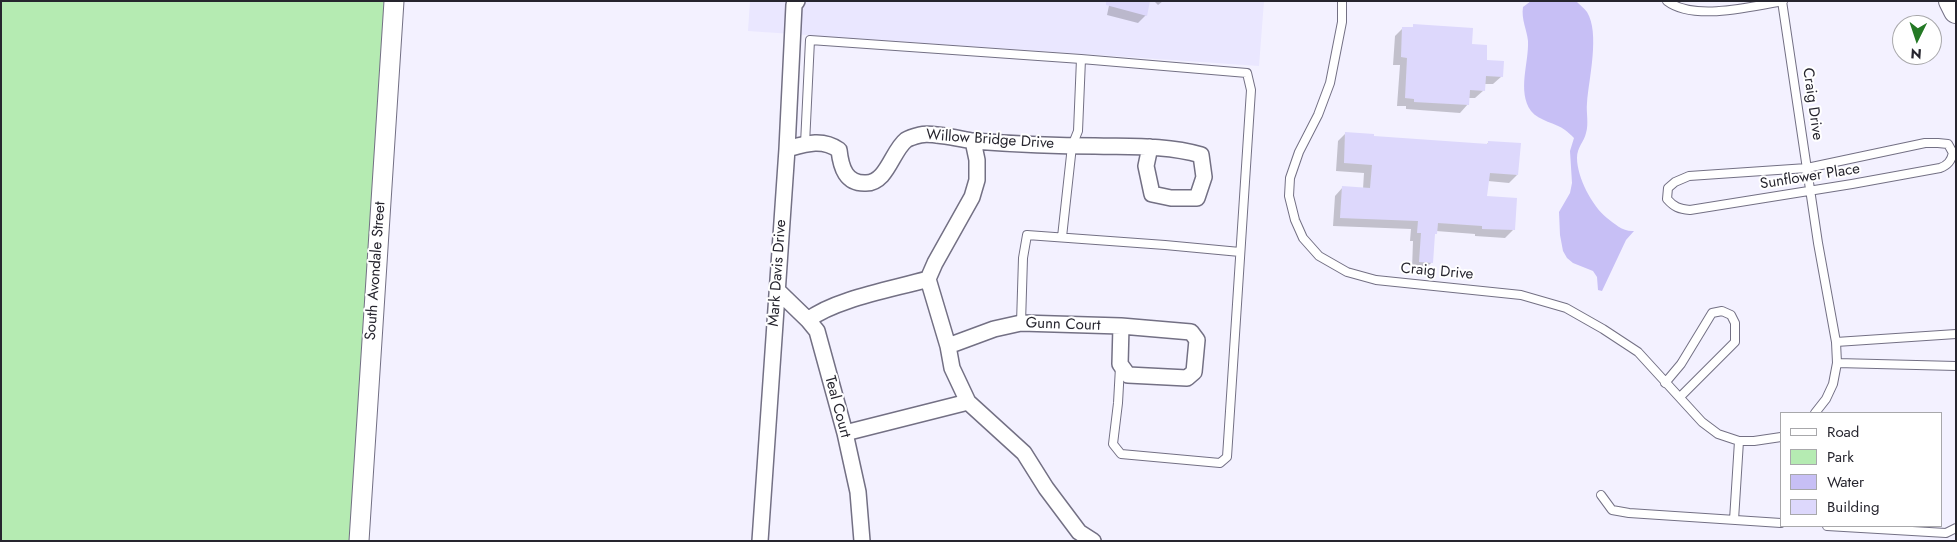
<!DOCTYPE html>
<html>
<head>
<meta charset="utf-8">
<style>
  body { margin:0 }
  #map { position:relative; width:1957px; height:542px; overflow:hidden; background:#f3f1ff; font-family:Jost,sans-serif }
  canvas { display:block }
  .frame { position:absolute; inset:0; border:2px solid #26252e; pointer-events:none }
  .legend { position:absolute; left:1780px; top:412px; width:162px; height:115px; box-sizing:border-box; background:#fff; border:1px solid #a8a8ab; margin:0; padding:6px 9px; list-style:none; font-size:15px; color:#26252e }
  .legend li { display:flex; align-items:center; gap:10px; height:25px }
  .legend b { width:25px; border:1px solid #a8a8ab }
  .north { position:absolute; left:1892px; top:15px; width:50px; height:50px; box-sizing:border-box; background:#fff; border:1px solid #a8a8ab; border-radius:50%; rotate:184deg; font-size:14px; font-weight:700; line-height:20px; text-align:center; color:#26252e }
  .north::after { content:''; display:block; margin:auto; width:18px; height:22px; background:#247925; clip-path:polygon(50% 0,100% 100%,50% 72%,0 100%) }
</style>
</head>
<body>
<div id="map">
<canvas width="1957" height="542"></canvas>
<div class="frame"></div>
<ul class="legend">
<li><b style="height:6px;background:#fff"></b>Road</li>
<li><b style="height:14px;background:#b5ebb2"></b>Park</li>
<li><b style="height:14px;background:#c7bff5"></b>Water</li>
<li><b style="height:14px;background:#ddd8fc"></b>Building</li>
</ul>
<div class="north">N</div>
</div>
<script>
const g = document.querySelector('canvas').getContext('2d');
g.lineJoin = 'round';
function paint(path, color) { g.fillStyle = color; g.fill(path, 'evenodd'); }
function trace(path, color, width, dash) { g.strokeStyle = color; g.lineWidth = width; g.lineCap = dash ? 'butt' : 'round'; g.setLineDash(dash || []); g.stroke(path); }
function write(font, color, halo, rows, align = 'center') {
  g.font = font + ' Jost,sans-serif'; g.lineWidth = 4; g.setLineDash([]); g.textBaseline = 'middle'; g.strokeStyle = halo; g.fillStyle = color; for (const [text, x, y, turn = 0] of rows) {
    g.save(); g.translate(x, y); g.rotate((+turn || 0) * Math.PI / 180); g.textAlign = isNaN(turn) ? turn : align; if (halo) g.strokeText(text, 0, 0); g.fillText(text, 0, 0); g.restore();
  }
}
paint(new Path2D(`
  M 750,1 L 1264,1 L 1259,66 L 748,31 Z`), '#eae7ff');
paint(new Path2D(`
  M 1,1 L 384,1 L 350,541 L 1,541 Z`), '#b5ebb2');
paint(new Path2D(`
  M 1531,1 L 1576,1 C 1579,4 1584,8 1587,12 C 1600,33 1589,78 1587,103 C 1586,112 1589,124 1586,133 C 1584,142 1577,147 1577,158 C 1577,177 1592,206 1607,218 C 1615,224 1623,232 1634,231 L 1626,240 L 1602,291 L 1598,290 L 1597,277 L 1593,271 L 1573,263 L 1567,258 L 1563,251 L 1560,235 L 1559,212 L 1570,193 L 1572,183 L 1570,151 L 1574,138 C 1571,135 1568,132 1565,130 C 1556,123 1539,121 1531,111 C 1517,91 1529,63 1528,41 C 1527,30 1521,19 1523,7 Z`), '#c7bff5');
paint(new Path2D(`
  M 1110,1 L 1146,15 L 1138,23 L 1107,15 Z
  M 1154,1 L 1163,1 L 1158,5 Z
  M 1414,26 L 1471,45 L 1502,76 L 1493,84 L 1484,84 L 1484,90 L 1475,98 L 1468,98 L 1468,104 L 1460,113 L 1406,109 L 1406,106 L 1397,106 L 1400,65 L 1393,65 L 1395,36 L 1403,28 L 1411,29 Z
  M 1346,133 L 1373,137 L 1486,145 L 1489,142 L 1517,175 L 1509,183 L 1488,181 L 1486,197 L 1513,230 L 1505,238 L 1475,236 L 1475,234 L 1436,231 L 1434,236 L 1432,262 L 1424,270 L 1412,269 L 1413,241 L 1410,241 L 1411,229 L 1333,226 L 1335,196 L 1343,187 L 1363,189 L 1364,173 L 1336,171 L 1338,141 Z`), '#0003');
paint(new Path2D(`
  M 1106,1 L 1150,1 L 1147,16 L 1106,5 Z
  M 1413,24 L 1473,28 L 1472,44 L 1487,45 L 1487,60 L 1504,61 L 1503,77 L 1486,76 L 1485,91 L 1470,90 L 1469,105 L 1414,102 L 1414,99 L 1405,98 L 1407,58 L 1401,57 L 1402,27 L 1413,27 Z
  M 1345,132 L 1374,134 L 1374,136 L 1488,144 L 1488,141 L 1521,143 L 1518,175 L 1490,173 L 1487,196 L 1517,198 L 1515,230 L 1482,229 L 1482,226 L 1438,223 L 1437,234 L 1435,234 L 1433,263 L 1419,262 L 1421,233 L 1417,233 L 1418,221 L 1340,218 L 1342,186 L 1370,188 L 1372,165 L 1344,163 Z`), '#ddd8fc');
const service = new Path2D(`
  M 1342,1 L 1342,22 L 1330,83 L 1318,115 L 1299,152 L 1290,178 L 1289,196 L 1295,220 L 1303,238 L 1319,256 L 1347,272 L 1376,280 L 1521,295 L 1566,308 L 1603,329 L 1638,352 L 1702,422 L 1718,434 L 1739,441 L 1754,441 L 1781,437
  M 1667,1 C 1693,21 1751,7 1783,1
  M 1782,1 L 1818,243 L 1836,342 L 1837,363 L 1833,384 L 1826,399 L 1815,413
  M 1925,143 L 1938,143 L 1948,144 L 1953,153 C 1951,161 1948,165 1940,168 L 1852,184 L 1690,210 C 1679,209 1674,207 1667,199 L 1668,188 L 1675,182 L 1689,176 L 1807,168 Z
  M 805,144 L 810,40 L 1081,59 L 1247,73 L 1251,90 L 1227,457 L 1220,463 L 1121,454 L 1113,444 L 1118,403 L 1120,367
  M 1062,237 L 1072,146 L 1078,131 L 1081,59
  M 1021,323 L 1023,258 L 1027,235 L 1165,245 L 1240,252
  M 1836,342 L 1956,334
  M 1837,363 L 1956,366
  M 1665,383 L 1681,364 L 1712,313 L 1722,311 L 1731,315 L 1735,323 L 1735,342 L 1680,397
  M 1601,495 L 1612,510 L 1629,513 L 1781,523
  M 1734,520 L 1739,441
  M 1827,526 L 1946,533 L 1956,528`);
const minor = new Path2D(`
  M 973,141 L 977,160 L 977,180 L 972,197 L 935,263 L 928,279 L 948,346 L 952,368 L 968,402 L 1024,453 L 1046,488 L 1079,532 L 1093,541
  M 787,149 C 805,144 822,138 839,150 C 841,168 846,184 866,183 C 887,183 892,151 906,140 C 909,138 916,136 920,135 C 931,132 960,139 973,141 C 1013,144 1054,146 1095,146 C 1130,147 1166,145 1201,155 L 1204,177 L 1197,198 L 1171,198 L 1152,194 L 1146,166 L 1150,147
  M 777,290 L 808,320 L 817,331 L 845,433 L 858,492 L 862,541
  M 808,320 C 835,299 894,289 928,279
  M 948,346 L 994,329 L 1021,323 L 1121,326 L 1191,332 L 1197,340 L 1194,372 L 1187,378 L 1128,375 L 1120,364 L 1121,326
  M 845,433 L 968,402
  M 760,541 L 787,149 L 794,5 L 797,1`);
const tertiary = new Path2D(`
  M 359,541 L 394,1`);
const primary = new Path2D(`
  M 1951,1 L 1956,11`);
trace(service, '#737084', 10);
trace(minor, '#737084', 18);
trace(tertiary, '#737084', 21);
trace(primary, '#737084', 26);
trace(service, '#fff', 8);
trace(minor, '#fff', 15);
trace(tertiary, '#fff', 19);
trace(primary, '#fff', 24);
write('15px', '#26252e', '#fff', [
  ["Craig Drive",1812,104,82],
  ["Willow Bridge Drive",990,140,4],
  ["Sunflower Place",1810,177,-9],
  ["South Avondale Street",376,271,-86],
  ["Craig Drive",1437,272,5],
  ["Mark Davis Drive",778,273,-86],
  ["Gunn Court",1063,325,2],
  ["Teal Court",837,407,75]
]);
</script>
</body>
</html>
